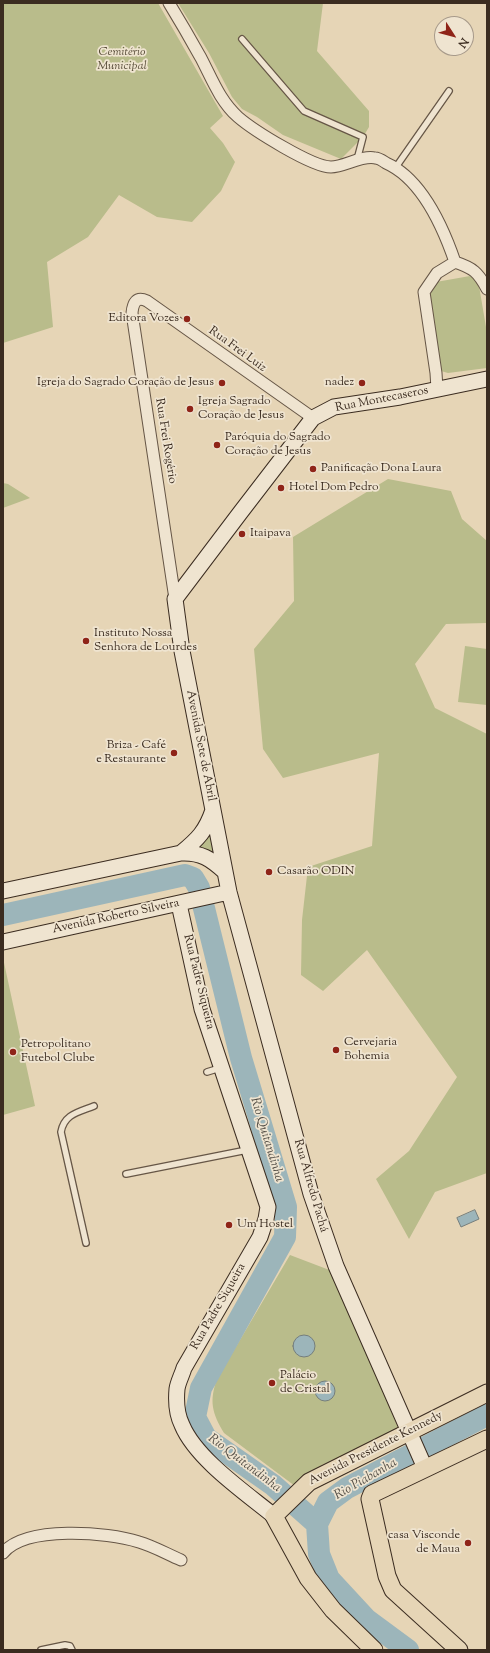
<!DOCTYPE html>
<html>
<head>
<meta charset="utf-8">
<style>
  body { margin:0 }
  #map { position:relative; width:490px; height:1653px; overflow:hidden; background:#e6d5b6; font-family:"Sorts Mill Goudy",serif }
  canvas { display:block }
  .frame { position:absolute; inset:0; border:4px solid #3b2c20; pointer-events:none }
  .north { position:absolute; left:434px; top:16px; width:40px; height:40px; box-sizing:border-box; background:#efe4d0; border:1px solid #a79a8a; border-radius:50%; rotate:126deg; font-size:11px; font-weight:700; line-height:16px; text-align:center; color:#3b2c20 }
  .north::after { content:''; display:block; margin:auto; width:14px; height:18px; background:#8f2418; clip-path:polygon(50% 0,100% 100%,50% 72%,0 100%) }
</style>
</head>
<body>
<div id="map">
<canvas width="490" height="1653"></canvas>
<div class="frame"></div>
<div class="north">N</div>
</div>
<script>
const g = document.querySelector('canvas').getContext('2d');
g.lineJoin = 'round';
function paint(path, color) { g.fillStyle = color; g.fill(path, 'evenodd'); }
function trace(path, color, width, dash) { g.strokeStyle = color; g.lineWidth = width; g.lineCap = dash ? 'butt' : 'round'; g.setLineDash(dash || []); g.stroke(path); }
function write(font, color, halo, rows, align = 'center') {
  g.font = font + ' "Sorts Mill Goudy",serif'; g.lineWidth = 3.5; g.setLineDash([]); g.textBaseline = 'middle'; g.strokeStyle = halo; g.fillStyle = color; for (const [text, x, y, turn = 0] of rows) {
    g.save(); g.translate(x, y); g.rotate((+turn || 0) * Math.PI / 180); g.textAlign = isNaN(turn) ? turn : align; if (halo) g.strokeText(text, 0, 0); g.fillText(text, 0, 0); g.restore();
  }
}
paint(new Path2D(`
  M 3,3 L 158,3 L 223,116 L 210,128 L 223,143 L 235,162 L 221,191 L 192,222 L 157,217 L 119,195 L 88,237 L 47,262 L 53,327 L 3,343 Z
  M 178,3 L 323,3 L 317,51 L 369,111 L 369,127 L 363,137 L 341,159 L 283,135 L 257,117 L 242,109 L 232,97 L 209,53 Z
  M 470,276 L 475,277 L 478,280 L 487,333 L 487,368 L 448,373 L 441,371 L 430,295 L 436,282 Z
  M 388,479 L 451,491 L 462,519 L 487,541 L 487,623 L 446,624 L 415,664 L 435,708 L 487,734 L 487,1173 L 435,1192 L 409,1239 L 376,1179 L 409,1151 L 457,1077 L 367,950 L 323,991 L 301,975 L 302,920 L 308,867 L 372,846 L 379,753 L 283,778 L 263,749 L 254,649 L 294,601 L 293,537 Z
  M 3,483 L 8,484 L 30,498 L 3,508 Z
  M 465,646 L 487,649 L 487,705 L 458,702 Z
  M 212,829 L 216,853 L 198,846 Z
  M 3,958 L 35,1106 L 3,1115 Z
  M 290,1255 L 332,1271 L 399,1430 L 322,1465 L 295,1486 L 224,1433 C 212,1413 209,1401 217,1379 Z`), '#b9bc8b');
const water = new Path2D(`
  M 475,1210 L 479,1219 L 461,1227 L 457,1218 Z
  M293 1346a11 11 0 1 1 22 0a11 11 0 1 1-22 0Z
  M315 1391a10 10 0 1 1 20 0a10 10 0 1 1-20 0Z`);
paint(water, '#9cb5ba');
trace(water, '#757e7c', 1);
trace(new Path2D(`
  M 3,915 L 185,875 L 193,878 L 199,888 L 241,1058 L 286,1207 L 285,1237 L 201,1388 L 195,1417 L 206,1438 L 273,1485 L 317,1524
  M 408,1650 L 366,1619 L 329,1579 L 319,1554 L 317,1524 L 328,1502 L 347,1488 L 487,1415`), '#9cb5ba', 22);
const lane = new Path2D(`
  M 242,39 L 304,111 L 363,137 L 357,160
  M 396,167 L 449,91
  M 207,1072 L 220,1068
  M 126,1174 L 247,1150
  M 86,1243 L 61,1132 C 64,1114 79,1112 94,1106
  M 41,1650 L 65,1645 L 70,1646 L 72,1650`);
const street = new Path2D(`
  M 169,3 C 180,21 191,40 201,58 C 212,79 220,101 238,117 C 253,130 312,167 331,167 C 344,167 362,155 375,158 C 379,158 383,161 386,163 C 422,179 443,227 455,262
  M 437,389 L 436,373 L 424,292 L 437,273 L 455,262 C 473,268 478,272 487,289
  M 175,599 L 132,313 C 133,303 136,296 147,301 L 313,418
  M 3,1553 C 26,1525 107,1532 139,1542 C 153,1546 167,1554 181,1560`);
const secondary = new Path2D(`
  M 181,853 C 198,839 206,831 213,810
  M 3,891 L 181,853 C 201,852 211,859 225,872
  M 179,904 L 202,1009 L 268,1207 L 266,1219 L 260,1237 L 184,1368 C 182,1375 178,1382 177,1389 C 176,1400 177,1415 182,1425 C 196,1459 246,1493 274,1516
  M 3,942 L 229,892
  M 425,1468 L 336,1266 L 311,1194 L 229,892 L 182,651 L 175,599 L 240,513 L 313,418 L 334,407 L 400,397 L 487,379`);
const primary = new Path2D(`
  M 374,1650 L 333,1610 L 308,1578 L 274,1516 L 309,1482 L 487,1393
  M 459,1650 L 393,1590 L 387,1576 L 370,1499 L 372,1494 L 487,1439`);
trace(lane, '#665646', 8);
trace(street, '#665646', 13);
trace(secondary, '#3b2c20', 17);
trace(primary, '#3b2c20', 19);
trace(lane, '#efe4d0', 5.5);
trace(street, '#efe4d0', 11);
trace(secondary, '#efe4d0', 15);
trace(primary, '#e6d5b6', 17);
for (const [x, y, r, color] of [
  [187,319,4,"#8f2418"],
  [222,383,4,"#8f2418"],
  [362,383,4,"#8f2418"],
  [190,409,4,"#8f2418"],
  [217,445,4,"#8f2418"],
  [313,469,4,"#8f2418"],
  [281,488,4,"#8f2418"],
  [242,534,4,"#8f2418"],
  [86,641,4,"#8f2418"],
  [174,753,4,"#8f2418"],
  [269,872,4,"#8f2418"],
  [336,1050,4,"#8f2418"],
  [13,1052,4,"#8f2418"],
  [229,1225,4,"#8f2418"],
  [272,1383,4,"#8f2418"],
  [468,1543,4,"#8f2418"]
]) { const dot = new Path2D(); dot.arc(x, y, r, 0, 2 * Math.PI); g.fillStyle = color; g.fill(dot); trace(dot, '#efe4d0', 1.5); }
write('italic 12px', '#544935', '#efe4d0', [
  ["Cemitério",122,53],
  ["Municipal",122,67]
]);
write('12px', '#3b2c20', '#efe4d0', [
  ["Editora Vozes",179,319,"right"],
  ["Igreja do Sagrado Coração de Jesus",214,383,"right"],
  ["nadez",354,383,"right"],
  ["Igreja Sagrado",198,402],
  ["Coração de Jesus",198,416],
  ["Paróquia do Sagrado",225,438],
  ["Coração de Jesus",225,452],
  ["Panificação Dona Laura",321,469],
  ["Hotel Dom Pedro",289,488],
  ["Itaipava",250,534],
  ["Instituto Nossa",94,634],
  ["Senhora de Lourdes",94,648],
  ["Briza - Café",166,746,"right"],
  ["e Restaurante",166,760,"right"],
  ["Casarão ODIN",277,872],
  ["Cervejaria",344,1043],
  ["Bohemia",344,1057],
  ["Petropolitano",21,1045],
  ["Futebol Clube",21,1059],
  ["Um Hostel",237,1225],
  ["Palácio",280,1376],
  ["de Cristal",280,1390],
  ["casa Visconde",460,1536,"right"],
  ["de Maua",460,1550,"right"]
], 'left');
write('12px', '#3b2c20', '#efe4d0', [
  ["Rua Frei Luiz",237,350,36],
  ["Rua Montecaseros",382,400,-11],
  ["Rua Frei Rogério",165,441,81],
  ["Avenida Sete de Abril",200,746,79],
  ["Avenida Roberto Silveira",116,917,-12],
  ["Rua Padre Siqueira",198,982,76],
  ["Rua Alfredo Pachá",310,1186,74],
  ["Rua Padre Siqueira",219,1307,-60],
  ["Avenida Presidente Kennedy",376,1449,-27]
]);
write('italic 13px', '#534e46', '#efe4d0', [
  ["Rio Quitandinha",266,1140,73],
  ["Rio Quitandinha",244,1464,37],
  ["Rio Piabanha",366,1480,-30]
]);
</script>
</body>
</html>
